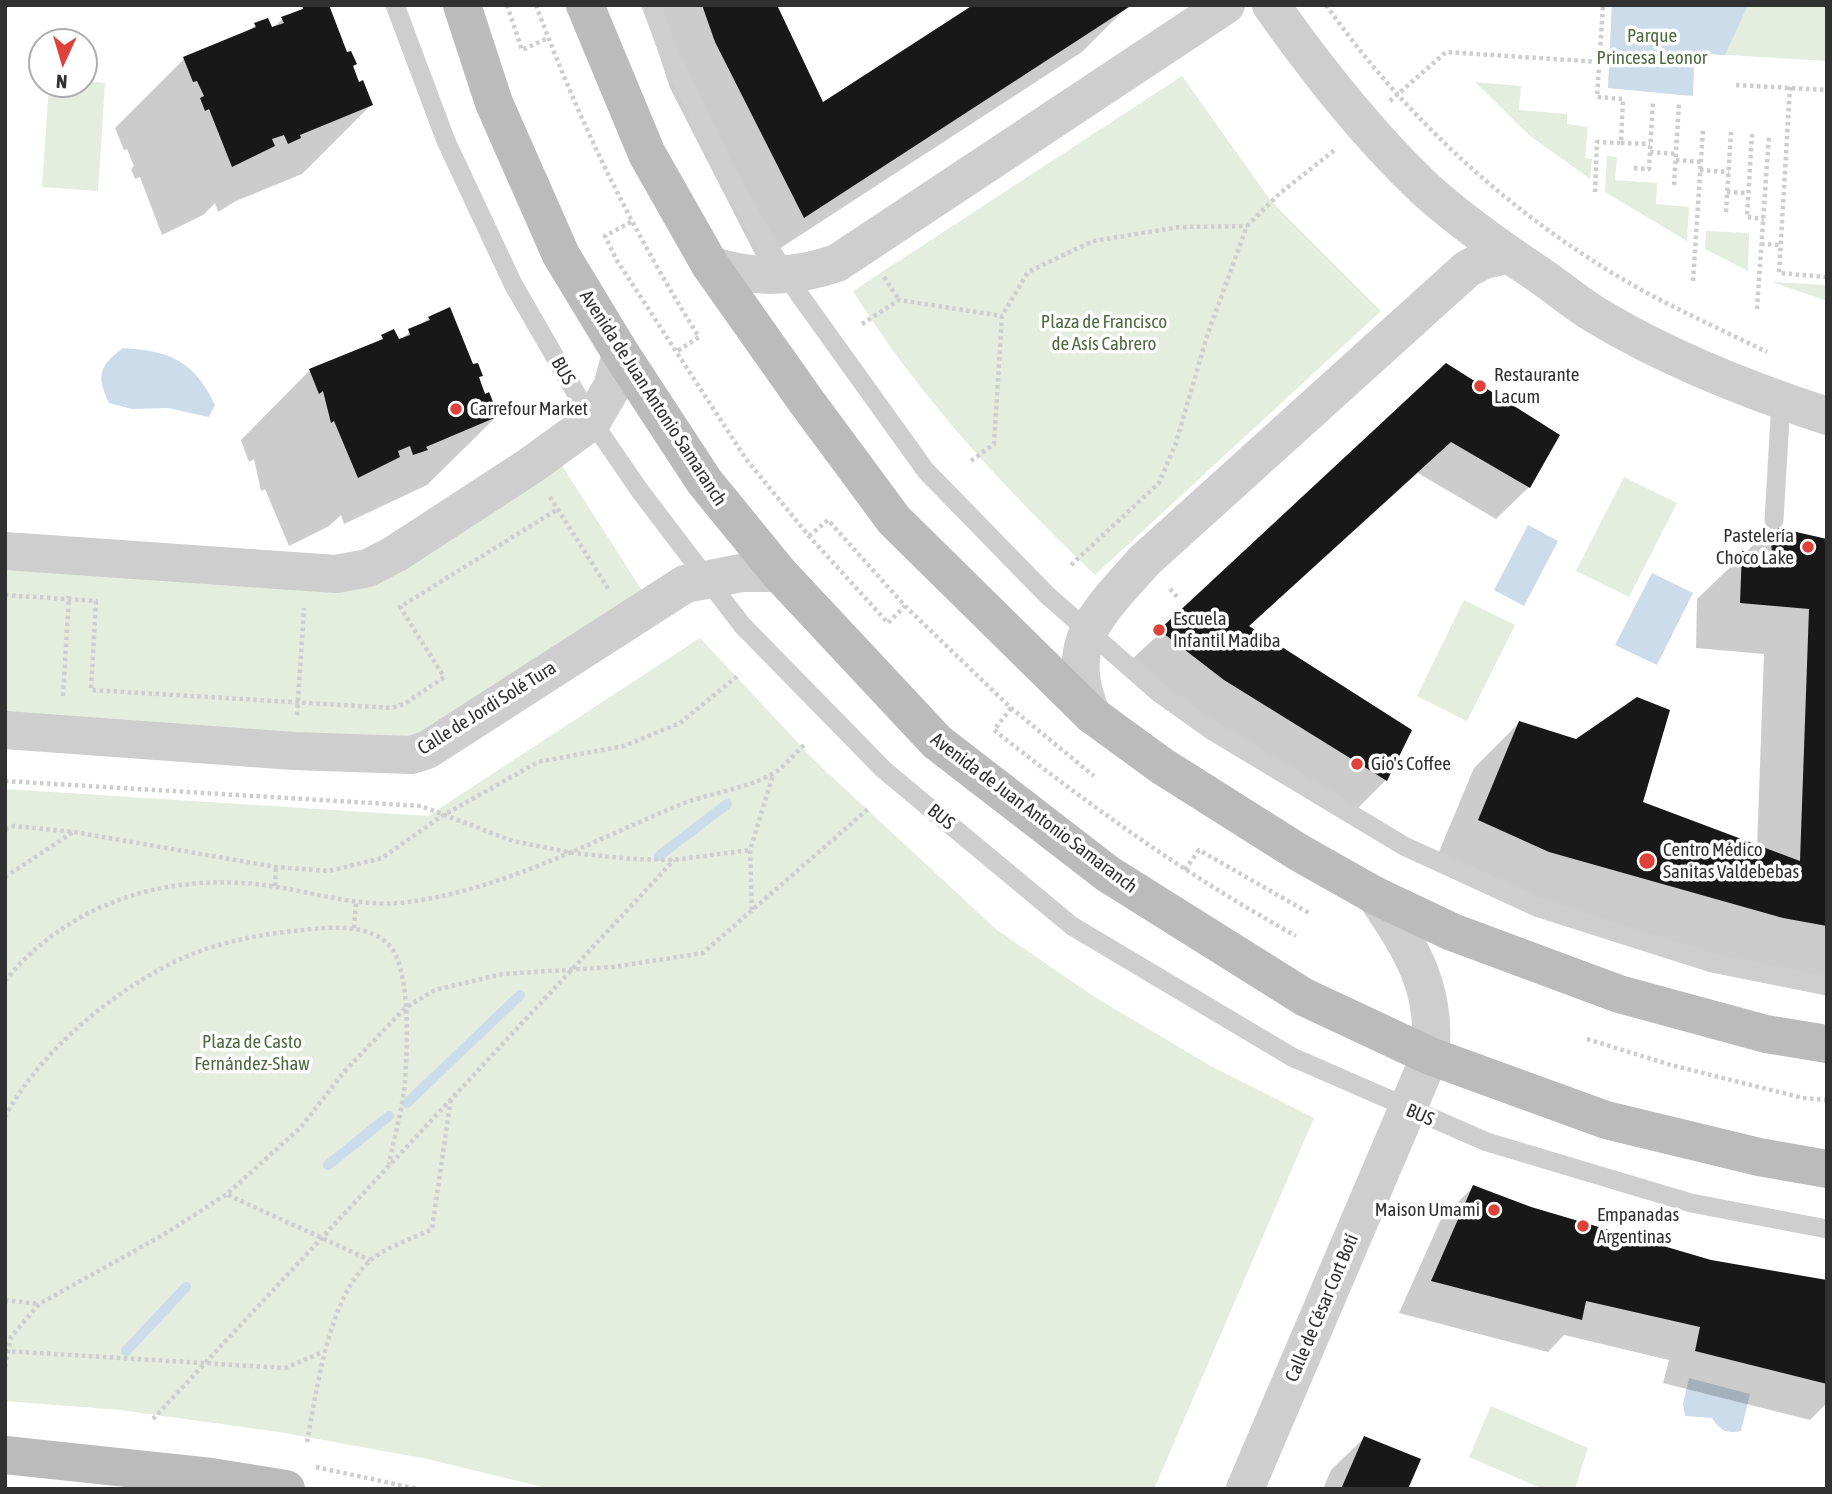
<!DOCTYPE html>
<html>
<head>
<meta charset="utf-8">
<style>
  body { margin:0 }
  #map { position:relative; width:1832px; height:1494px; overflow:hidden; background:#fff; font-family:"Asap Condensed",sans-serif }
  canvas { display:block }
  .frame { position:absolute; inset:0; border:7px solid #313131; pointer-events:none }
  .north { position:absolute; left:28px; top:28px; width:70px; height:70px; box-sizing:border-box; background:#fff; border:2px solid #adadad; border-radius:50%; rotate:184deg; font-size:19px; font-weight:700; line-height:28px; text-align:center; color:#313131 }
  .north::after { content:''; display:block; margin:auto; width:24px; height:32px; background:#df413b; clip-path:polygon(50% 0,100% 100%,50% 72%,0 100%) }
</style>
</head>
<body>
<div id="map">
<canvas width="1832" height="1494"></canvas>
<div class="frame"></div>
<div class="north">N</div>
</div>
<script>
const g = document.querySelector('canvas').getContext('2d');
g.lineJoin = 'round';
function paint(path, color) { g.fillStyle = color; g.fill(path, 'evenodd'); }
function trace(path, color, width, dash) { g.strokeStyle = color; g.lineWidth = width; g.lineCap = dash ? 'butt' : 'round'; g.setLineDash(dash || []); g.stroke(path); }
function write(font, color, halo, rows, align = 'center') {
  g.font = font + ' "Asap Condensed",sans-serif'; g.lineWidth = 7; g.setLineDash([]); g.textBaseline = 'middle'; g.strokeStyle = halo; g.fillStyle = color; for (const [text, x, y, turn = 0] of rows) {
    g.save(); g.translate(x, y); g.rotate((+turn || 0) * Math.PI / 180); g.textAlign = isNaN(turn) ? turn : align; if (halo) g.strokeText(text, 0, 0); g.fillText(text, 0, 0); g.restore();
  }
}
paint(new Path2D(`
  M 1612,5 L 1827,5 L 1827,61 L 1694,53 L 1693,96 L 1608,88 Z
  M 1182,76 L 1271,201 L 1381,311 L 1095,575 C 1005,489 919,397 853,291 Z
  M 84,81 L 105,83 L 98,191 L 42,187 L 49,84 L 84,84 Z
  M 1475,82 L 1521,86 L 1519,110 L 1567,114 L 1567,124 L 1588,127 L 1585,158 L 1592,159 L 1590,179 L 1529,135 Z
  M 1607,156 L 1617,157 L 1615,180 L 1657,183 L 1656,204 L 1689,207 L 1687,241 L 1605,192 Z
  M 1706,231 L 1749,233 L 1748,271 L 1705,249 Z
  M 1772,282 L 1827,285 L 1827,301 Z
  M 559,461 L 643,592 L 427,732 L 396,743 L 5,720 L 5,564 L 337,585 Z
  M 1624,477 L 1677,503 L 1629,597 L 1576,571 Z
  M 1464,600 L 1515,625 L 1467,721 L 1417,696 Z
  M 700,638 L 817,763 L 997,930 L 1093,996 L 1209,1065 L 1314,1118 L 1154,1489 L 551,1489 L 427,1459 L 279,1432 L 120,1410 L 5,1401 L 5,789 L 428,816 Z
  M 1491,1406 L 1588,1448 L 1575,1489 L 1543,1489 L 1469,1457 Z`), '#e5eddf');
paint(new Path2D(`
  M 1612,5 L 1748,5 L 1725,55 L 1694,53 L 1693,96 L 1608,88 Z
  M 123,348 C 171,351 194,361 215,405 L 209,417 L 168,408 L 132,409 L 109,403 C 96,375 99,366 123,348 Z
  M 1528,525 L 1558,541 L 1524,606 L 1494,590 Z
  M 1652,573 L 1693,593 L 1657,665 L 1615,645 Z
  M 1689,1378 L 1750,1394 L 1741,1431 C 1726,1434 1721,1431 1712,1418 L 1685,1416 L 1683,1404 Z`), '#cddceb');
paint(new Path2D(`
  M 309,5 L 346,55 L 350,53 L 358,84 L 371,105 L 302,174 L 236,201 L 218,212 L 215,203 L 203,215 L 162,235 L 140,177 L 135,179 L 131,169 L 134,166 L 127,149 L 124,150 L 115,128 L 184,59 L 247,33 L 255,25 L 271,30 L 282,19 Z
  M 643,5 L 775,5 L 822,104 L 1128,6 L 1082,52 L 759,262 L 670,88 Z
  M 429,318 L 481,375 L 478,379 L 497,416 L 427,485 L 344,524 L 341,515 L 329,526 L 289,546 L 265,489 L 261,491 L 254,459 L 249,462 L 241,440 L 310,370 L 373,345 L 393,332 L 398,341 Z
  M 1447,365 L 1529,487 L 1496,519 L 1418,473 L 1248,627 L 1386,780 L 1354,812 L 1191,712 L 1128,663 Z
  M 1771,528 L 1827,540 L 1827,975 L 1823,979 L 1737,963 L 1433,866 L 1474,768 L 1519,723 L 1641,803 L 1757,847 L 1764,654 L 1696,648 L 1697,599 Z
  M 1473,1187 L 1603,1231 L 1711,1262 L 1827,1282 L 1827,1403 L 1810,1420 L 1663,1383 L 1669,1360 L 1564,1335 L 1548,1352 L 1399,1313 L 1441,1219 Z
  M 1364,1438 L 1406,1489 L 1323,1489 L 1331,1470 Z`), '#0003');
trace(new Path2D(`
  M 659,856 L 727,804
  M 407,1103 L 520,995
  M 328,1165 L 389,1116
  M 126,1351 L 186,1287`), '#cddceb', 10);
paint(new Path2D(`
  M 302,5 L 329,5 L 347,52 L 351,51 L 357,64 L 353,66 L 359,82 L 363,80 L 373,105 L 300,135 L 301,138 L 288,144 L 284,135 L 272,139 L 275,146 L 232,167 L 209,109 L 205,111 L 200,98 L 204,96 L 197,81 L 193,82 L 183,57 L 256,27 L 254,23 L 268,18 L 272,27 L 284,23 L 281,17 L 303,9 Z
  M 702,5 L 777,5 L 823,102 L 973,5 L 1132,5 L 804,218 L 715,42 Z
  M 450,307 L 473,364 L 478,363 L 483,376 L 479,377 L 485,394 L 489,392 L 499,416 L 426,447 L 428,450 L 413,455 L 410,446 L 398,451 L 400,457 L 358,478 L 334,421 L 331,423 L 323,391 L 319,394 L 309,369 L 383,339 L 381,335 L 394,329 L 399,339 L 410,335 L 408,329 L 430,320 L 428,317 Z
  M 1446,363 L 1560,435 L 1530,488 L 1451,442 L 1249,626 L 1412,730 L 1387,781 L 1224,680 L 1159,630 Z
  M 1770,526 L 1827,539 L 1827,926 L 1783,918 L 1549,852 L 1478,820 L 1519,721 L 1576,739 L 1637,697 L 1670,710 L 1643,802 L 1800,861 L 1809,609 L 1740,603 L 1742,551 L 1772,554 Z
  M 1473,1185 L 1531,1207 L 1711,1260 L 1827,1280 L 1827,1384 L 1695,1351 L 1700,1327 L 1586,1301 L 1582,1320 L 1431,1281 Z
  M 1364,1436 L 1421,1459 L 1408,1489 L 1341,1489 Z`), '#181818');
trace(new Path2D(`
  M 507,5 L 522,50 L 548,38
  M 536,5 C 579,122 633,232 699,337 L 676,352
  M 1326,5 C 1407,120 1516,219 1638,288 C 1680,311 1724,331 1767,352
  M 1736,85 L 1827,90
  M 1790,87 L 1779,273 L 1827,277
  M 1390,101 L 1446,52 L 1600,62
  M 1752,134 L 1747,217 L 1764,219
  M 1621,143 L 1650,144
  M 1650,152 L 1676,154
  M 1676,160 L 1701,162
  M 1634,168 L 1649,169 L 1653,101
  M 1700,170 L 1729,172
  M 1674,185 L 1679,103
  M 1595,192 L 1597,142 L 1621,143 L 1623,99 L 1597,97 L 1603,5
  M 1727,192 L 1748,193
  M 1726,212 L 1731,132
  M 631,222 L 605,236 L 616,259 L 746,459 L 809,536 L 888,623 L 905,606
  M 1761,244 L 1781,245
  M 884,277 L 899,300
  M 1693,281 L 1703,130
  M 1757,309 L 1769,135
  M 862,324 L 899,300 L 1002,316
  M 971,461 L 994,444 L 1002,316 L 1028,272 L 1093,241 L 1179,227 L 1247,226
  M 550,497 L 609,590
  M 809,536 L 828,520 L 905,606 L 1011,708 L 1094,776
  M 1071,565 L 1159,483 L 1176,443 L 1207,336 L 1247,226 L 1279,194 L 1336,149
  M 1170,589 L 1179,599
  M 5,595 L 96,601 L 91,690 L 392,708 L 406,703 L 444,677 L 400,607 L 558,509
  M 63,696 L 69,596
  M 1011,708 L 994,730 C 1091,807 1188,876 1296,936
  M 297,715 L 304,608
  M 5,781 L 421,806 L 513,841 L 573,853 L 632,859 L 674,860 L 750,850
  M 5,829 L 14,826 L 74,832 L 276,867 L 329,871 L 382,858 L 442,816 L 538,762 L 624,746 L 680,723 L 740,674
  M 1185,870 L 1199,850 L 1309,913
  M 5,877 L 73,832
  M 275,886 L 276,867
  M 752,910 L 750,850 L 773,775
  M 354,928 L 356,903
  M 5,981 C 71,899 176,870 277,887 C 320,894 363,908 408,902 C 504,889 588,843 677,806 C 707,793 744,790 772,774 C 784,768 794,754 804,745
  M 1587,1039 L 1671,1065 L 1803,1098 L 1827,1100
  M 5,1117 C 41,1048 124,981 195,953 C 229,940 268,933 304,930 C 329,927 365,924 386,942 C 412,963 407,1049 405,1081 C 403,1108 394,1137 389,1164
  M 228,1195 L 370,1260
  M 5,1300 L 39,1304
  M 5,1351 L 285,1368 L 323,1352
  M 5,1367 L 11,1337 L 39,1304 L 163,1235 L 227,1194 L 301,1127 L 344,1072 L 405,1008 L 435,990 L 502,974 L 613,967 L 703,953 L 868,809
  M 153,1419 L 674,860
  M 307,1442 C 317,1390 328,1298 370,1261 C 383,1248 415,1238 432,1229 L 451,1098
  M 316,1467 L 418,1489`), '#cecece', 4.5, [3.5, 3.5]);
trace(new Path2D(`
  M 395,5 L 446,141 L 513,284 L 592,421 L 640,491 L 742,625 L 884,770 L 1072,926 L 1292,1057 L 1487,1142 L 1691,1203 L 1827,1229
  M 651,5 L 667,48 L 726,173 L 768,246 L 801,297 L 926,471 L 1047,595 L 1159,693 L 1211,730 L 1404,846 L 1539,908 L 1712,963 L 1827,986
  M 1774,520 L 1781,401`), '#cecece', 19);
trace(new Path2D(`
  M 1271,5 C 1317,70 1366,133 1424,188 C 1459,220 1499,248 1538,274 C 1557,287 1575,302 1594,314 C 1666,358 1747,390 1827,416
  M 710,265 C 754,279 793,278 837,263 L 1226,5
  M 5,551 L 336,574 L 368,568 L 395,554 L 530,466 L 592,421 L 612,387 L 621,354
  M 1092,715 C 1061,642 1098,614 1144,561 L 1467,269 L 1484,260 L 1508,255
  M 5,730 L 294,751 L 411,755 L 427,750 L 685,584 L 741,573 L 779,573
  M 1245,1489 L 1430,1056 C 1438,989 1411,949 1376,896`), '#cecece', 38);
trace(new Path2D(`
  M 462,5 L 494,103 L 561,255 L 621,354 L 704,481 L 779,573 L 937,742 L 1108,874 L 1304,997 L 1430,1056 L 1606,1120 L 1759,1157 L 1827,1169
  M 585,5 L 647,154 L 710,265 L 806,401 L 894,520 L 1092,715 L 1162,766 L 1298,852 L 1376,896 L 1452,932 L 1619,994 L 1766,1034 L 1827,1044
  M 5,1455 L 211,1477 L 286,1489`), '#bbb', 38);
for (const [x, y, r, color] of [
  [1480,386,7,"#df413b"],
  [456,409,7,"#df413b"],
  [1808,547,7,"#df413b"],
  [1159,630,7,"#df413b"],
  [1357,764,7,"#df413b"],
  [1647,861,9,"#df413b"],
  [1494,1210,7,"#df413b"],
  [1583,1226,7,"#df413b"]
]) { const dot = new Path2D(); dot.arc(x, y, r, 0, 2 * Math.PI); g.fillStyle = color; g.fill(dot); trace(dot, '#fff', 2.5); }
write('19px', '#4f6b3f', '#fff', [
  ["Parque",1652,36],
  ["Princesa Leonor",1652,58],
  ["Plaza de Francisco",1104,322],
  ["de Asís Cabrero",1104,344],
  ["Plaza de Casto",252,1042],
  ["Fernández-Shaw",252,1064]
]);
write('19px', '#313131', '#fff', [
  ["BUS",563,371,60],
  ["Avenida de Juan Antonio Samaranch",653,398,57],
  ["Calle de Jordi Solé Tura",487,708,-32],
  ["Avenida de Juan Antonio Samaranch",1034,813,37],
  ["BUS",941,817,39],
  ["BUS",1420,1115,23],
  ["Calle de César Cort Botí",1322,1308,-67]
]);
write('19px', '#313131', '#fff', [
  ["Restaurante",1494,375],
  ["Lacum",1494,397],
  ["Carrefour Market",470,409],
  ["Pastelería",1794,536,"right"],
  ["Choco Lake",1794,558,"right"],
  ["Escuela",1173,619],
  ["Infantil Madiba",1173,641],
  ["Gio's Coffee",1371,764],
  ["Centro Médico",1663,850],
  ["Sanitas Valdebebas",1663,872],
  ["Maison Umami",1480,1210,"right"],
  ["Empanadas",1597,1215],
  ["Argentinas",1597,1237]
], 'left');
</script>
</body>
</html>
